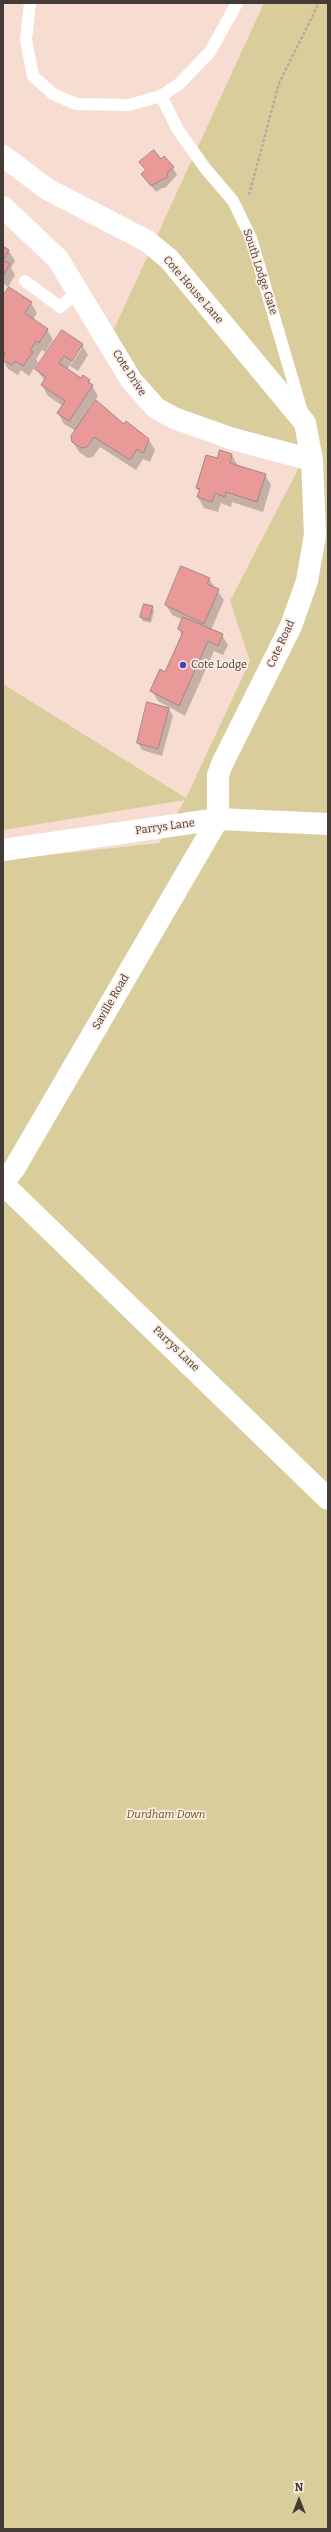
<!DOCTYPE html>
<html>
<head>
<meta charset="utf-8">
<style>
  body { margin:0 }
  #map { position:relative; width:331px; height:2532px; overflow:hidden; background:#f7ddd1; font-family:Bitter,serif }
  canvas { display:block }
  .frame { position:absolute; inset:0; border:4px solid #443a36; pointer-events:none }
  .north { position:absolute; left:279px; top:2480px; width:40px; height:40px; -webkit-text-stroke:3px #fcede5; paint-order:stroke; rotate:0deg; font-size:11px; font-weight:700; line-height:16px; text-align:center; color:#443a36 }
  .north::after { content:''; display:block; margin:auto; width:14px; height:18px; background:#443a36; clip-path:polygon(50% 0,100% 100%,50% 72%,0 100%) }
</style>
</head>
<body>
<div id="map">
<canvas width="331" height="2532"></canvas>
<div class="frame"></div>
<div class="north">N</div>
</div>
<script>
const g = document.querySelector('canvas').getContext('2d');
g.lineJoin = 'round';
function paint(path, color) { g.fillStyle = color; g.fill(path, 'evenodd'); }
function trace(path, color, width, dash) { g.strokeStyle = color; g.lineWidth = width; g.lineCap = dash ? 'butt' : 'round'; g.setLineDash(dash || []); g.stroke(path); }
function write(font, color, halo, rows, align = 'center') {
  g.font = font + ' Bitter,serif'; g.lineWidth = 3.5; g.setLineDash([]); g.textBaseline = 'middle'; g.strokeStyle = halo; g.fillStyle = color; for (const [text, x, y, turn = 0] of rows) {
    g.save(); g.translate(x, y); g.rotate((+turn || 0) * Math.PI / 180); g.textAlign = isNaN(turn) ? turn : align; if (halo) g.strokeText(text, 0, 0); g.fillText(text, 0, 0); g.restore();
  }
}
paint(new Path2D(`
  M 264,3 L 328,3 L 328,2529 L 3,2529 L 3,860 L 159,843 L 185,800 L 3,830 L 3,684 L 186,798 L 250,661 L 230,601 L 307,452 C 256,437 164,421 135,373 C 126,359 121,343 114,329 Z`), '#d9cd9b');
paint(new Path2D(`
  M 161,160 L 173,168 L 177,175 L 165,188 L 162,188 L 156,192 L 142,174 L 146,171 L 141,162 Z
  M 3,247 L 9,251 L 15,261 L 11,268 L 15,275 L 8,287 L 3,283 Z
  M 3,298 L 31,303 L 37,313 L 33,320 L 47,329 L 53,340 L 45,352 L 42,350 L 36,359 L 38,362 L 29,376 L 21,370 L 18,375 L 8,369 L 3,360 Z
  M 62,331 L 82,345 L 88,355 L 78,371 L 70,366 L 82,348 L 80,348 L 67,370 L 82,379 L 89,380 L 98,396 L 88,410 L 124,425 L 149,440 L 155,450 L 150,462 L 143,459 L 136,470 L 100,447 L 93,457 L 88,458 L 79,452 L 73,442 L 76,431 L 64,424 L 58,413 L 63,406 L 48,396 L 42,385 L 45,381 L 36,369 Z
  M 232,455 L 238,466 L 265,475 L 271,485 L 263,512 L 232,502 L 231,507 L 221,503 L 218,512 L 204,508 L 198,497 L 200,493 L 197,488 L 218,460 Z
  M 209,579 L 224,600 L 211,630 L 222,635 L 228,645 L 223,655 L 214,651 L 185,716 L 158,701 L 152,691 L 166,673 L 182,635 L 179,629 L 183,620 L 172,615 L 166,605 Z
  M 152,607 L 154,611 L 151,623 L 143,621 L 141,617 Z
  M 169,709 L 173,716 L 162,756 L 142,750 L 138,743 Z`), '#0003');
const building = new Path2D(`
  M 154,150 L 161,159 L 164,156 L 174,167 L 168,172 L 167,177 L 151,186 L 141,174 L 146,170 L 139,162 Z
  M 3,246 L 9,250 L 3,260 L 10,264 L 3,276 Z
  M 9,287 L 32,302 L 25,313 L 48,329 L 39,343 L 36,341 L 30,350 L 33,352 L 23,366 L 15,361 L 12,365 L 3,360 L 5,353 L 3,351 L 3,296 Z
  M 62,330 L 83,344 L 72,361 L 64,356 L 59,363 L 81,378 L 83,375 L 90,380 L 88,382 L 93,385 L 69,421 L 57,413 L 65,401 L 41,385 L 46,377 L 35,369 Z
  M 96,400 L 124,424 L 126,421 L 149,439 L 144,452 L 142,453 L 137,449 L 130,460 L 94,437 L 87,447 L 81,448 L 72,442 L 71,436 Z
  M 220,450 L 232,454 L 230,463 L 266,474 L 257,502 L 226,492 L 225,497 L 215,493 L 212,502 L 197,497 L 200,489 L 196,488 L 206,455 L 217,458 Z
  M 181,566 L 210,578 L 207,584 L 219,589 L 204,624 L 165,605 Z
  M 144,604 L 153,606 L 149,620 L 140,617 Z
  M 183,617 L 223,634 L 218,646 L 208,641 L 179,706 L 150,691 L 160,669 L 165,672 L 183,632 L 178,629 Z
  M 147,702 L 169,708 L 158,749 L 137,743 Z`);
paint(building, '#e99a98');
trace(building, '#a08584', 1);
trace(new Path2D(`
  M 249,195 L 279,83 L 319,3`), '#bda89f', 2.5, [3, 2]);
trace(new Path2D(`
  M 30,3 L 26,40 L 33,76 L 53,94 L 76,104 L 129,105 L 161,96 L 179,84 L 210,52 L 237,3
  M 161,96 L 178,130 L 205,168 L 233,201 L 251,238 L 302,412
  M 25,281 L 60,307 L 77,292`), '#fff', 12);
trace(new Path2D(`
  M 3,156 L 47,189 L 147,241 L 169,259 L 305,423 L 312,460 L 315,535 L 307,581 L 291,626 L 222,764 L 218,775 L 218,819 L 14,1169 L 3,1183
  M 3,207 L 58,259 L 131,380 L 156,408 L 174,418 L 233,439 L 312,460`), '#fff', 22);
trace(new Path2D(`
  M 3,850 L 218,819 L 328,824
  M 3,1184 L 328,1499`), '#fff', 22);
for (const [x, y, r, color] of [
  [183,665,4,"#4c3fb6"]
]) { const dot = new Path2D(); dot.arc(x, y, r, 0, 2 * Math.PI); g.fillStyle = color; g.fill(dot); trace(dot, '#fcede5', 1.5); }
write('11px', '#443a36', '#fcede5', [
  ["South Lodge Gate",260,272,72],
  ["Cote House Lane",193,290,49],
  ["Cote Drive",129,373,57],
  ["Cote Road",281,644,-65],
  ["Parrys Lane",165,827,-8],
  ["Saville Road",111,1002,-60],
  ["Parrys Lane",176,1349,44]
]);
write('11px', '#443a36', '#fcede5', [
  ["Cote Lodge",191,665]
], 'left');
write('italic 11px', '#62551e', '#fcede5', [
  ["Durdham Down",166,1815]
]);
</script>
</body>
</html>
